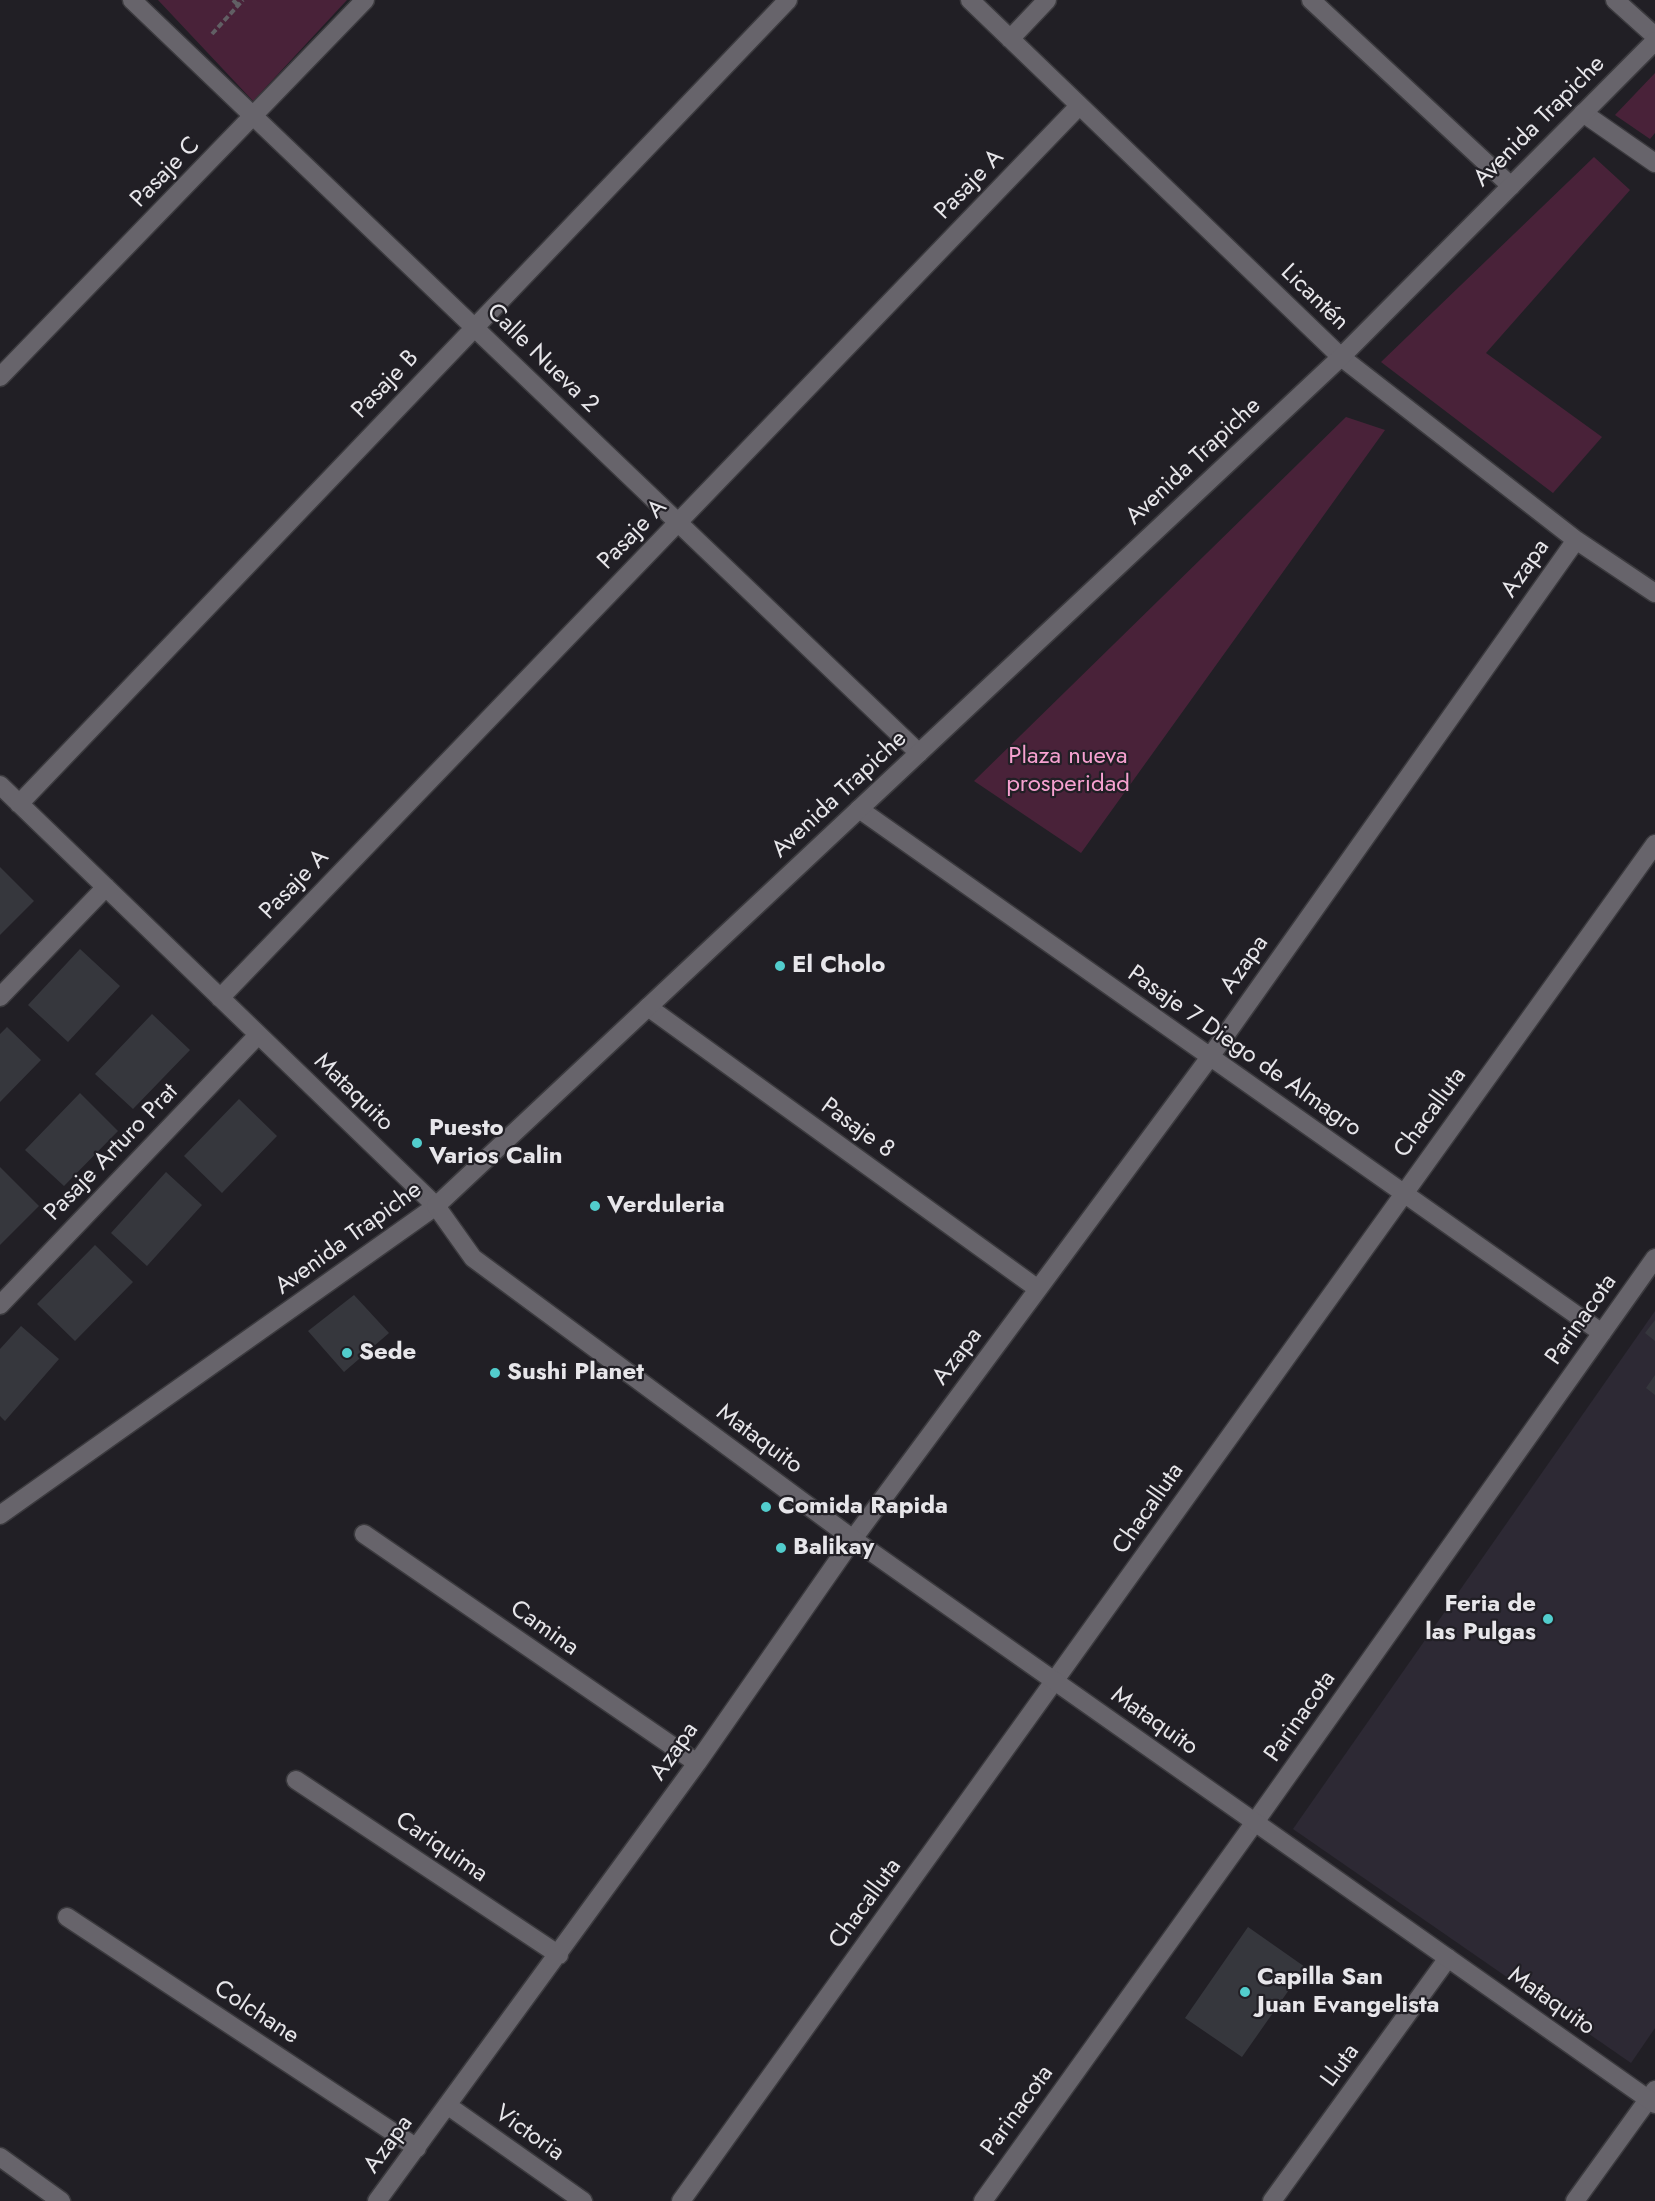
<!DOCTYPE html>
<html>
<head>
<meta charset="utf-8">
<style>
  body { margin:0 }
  canvas { display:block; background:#211f25 }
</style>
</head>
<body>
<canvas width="1655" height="2201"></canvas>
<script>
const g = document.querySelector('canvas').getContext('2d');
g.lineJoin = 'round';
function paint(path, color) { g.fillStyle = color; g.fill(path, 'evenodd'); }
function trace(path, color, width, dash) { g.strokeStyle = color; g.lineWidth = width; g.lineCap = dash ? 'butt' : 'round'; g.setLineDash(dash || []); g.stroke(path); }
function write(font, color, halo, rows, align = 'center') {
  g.font = font + ' Jost,sans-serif'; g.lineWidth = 4.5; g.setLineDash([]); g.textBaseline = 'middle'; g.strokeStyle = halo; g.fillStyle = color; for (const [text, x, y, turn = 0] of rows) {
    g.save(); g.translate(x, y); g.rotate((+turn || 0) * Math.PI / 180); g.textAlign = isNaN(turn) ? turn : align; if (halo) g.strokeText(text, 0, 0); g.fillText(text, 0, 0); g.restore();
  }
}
paint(new Path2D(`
  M 1655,1311 L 1655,2028 L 1631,2063 L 1293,1829 Z`), '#2d2934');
paint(new Path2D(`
  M 158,0 L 347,0 L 253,101 Z
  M 1655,73 L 1655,133 L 1650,139 L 1615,115 Z
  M 1594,157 L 1630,190 L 1486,353 L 1602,437 L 1553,493 L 1381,362 Z
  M 1346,417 L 1385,430 L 1081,853 L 974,781 Z`), '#492239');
paint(new Path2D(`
  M 0,867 L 34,901 L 0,935 Z
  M 80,949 L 120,986 L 68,1042 L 28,1005 Z
  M 152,1014 L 190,1050 L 133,1109 L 95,1074 Z
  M 7,1027 L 41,1060 L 0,1102 L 0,1034 Z
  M 80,1093 L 118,1131 L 64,1186 L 25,1150 Z
  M 239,1099 L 277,1136 L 222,1193 L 184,1156 Z
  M 0,1167 L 39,1206 L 0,1245 Z
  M 166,1172 L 202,1205 L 147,1266 L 111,1233 Z
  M 95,1245 L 133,1282 L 75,1341 L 37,1304 Z
  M 354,1295 L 389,1333 L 344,1372 L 308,1331 Z
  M 1655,1320 L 1655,1341 L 1645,1333 Z
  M 21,1326 L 59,1359 L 5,1421 L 0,1416 L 0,1349 Z
  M 1655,1375 L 1655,1395 L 1646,1388 Z
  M 1248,1927 L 1305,1967 L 1242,2057 L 1185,2018 Z`), '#36373d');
const street = new Path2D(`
  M 132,0 L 919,753
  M 970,0 L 1341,357 L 1576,540 L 1655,593
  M 1311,0 L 1511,186
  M 1615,0 L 1655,36
  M 1010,39 L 1047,0
  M 1583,113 L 1655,163
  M 0,377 L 365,0
  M 0,785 L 436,1206 L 0,1515
  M 19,804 L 788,0
  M 859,809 L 1602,1333
  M 0,997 L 106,887
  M 220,998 L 1079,106
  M 648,1007 L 1038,1289
  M 0,1305 L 258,1035
  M 364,1534 L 697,1763
  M 296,1780 L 559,1955
  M 67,1917 L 417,2148
  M 447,2105 L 583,2201
  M 0,2157 L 61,2201
  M 377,2201 L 697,1763 L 853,1539 L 1210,1057 L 1576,540
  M 681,2201 L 1655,844
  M 983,2201 L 1255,1822 L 1655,1258
  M 1272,2201 L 1448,1958
  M 1575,2201 L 1655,2090`);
const secondary = new Path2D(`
  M 1655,41 L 1341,357 L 436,1206 L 473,1258 L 853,1539 L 1655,2104`);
trace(street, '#3b3a3e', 21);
trace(secondary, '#3b3a3e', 21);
trace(new Path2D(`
  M 233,0 L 238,5
  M 212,34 L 243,0`), '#615f64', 4, [6, 3]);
trace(street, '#67646b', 18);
trace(secondary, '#67646b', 18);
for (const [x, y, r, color] of [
  [780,966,6,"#52cdcd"],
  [417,1143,6,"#52cdcd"],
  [595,1206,6,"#52cdcd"],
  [347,1353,6,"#52cdcd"],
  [495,1373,6,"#52cdcd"],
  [766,1507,6,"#52cdcd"],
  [781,1548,6,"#52cdcd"],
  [1548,1619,6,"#52cdcd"],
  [1245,1992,6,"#52cdcd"]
]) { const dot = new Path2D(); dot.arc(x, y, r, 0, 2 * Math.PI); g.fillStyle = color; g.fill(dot); trace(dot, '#211f25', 2); }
write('24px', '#e7e6ea', '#211f25', [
  ["Avenida Trapiche",1540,122,-45],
  ["Pasaje C",166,173,-46],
  ["Pasaje A",970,185,-46],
  ["Licantén",1314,298,44],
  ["Calle Nueva 2",542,359,44],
  ["Pasaje B",386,385,-46],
  ["Avenida Trapiche",1194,462,-43],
  ["Pasaje A",633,535,-46],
  ["Azapa",1526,569,-55],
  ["Avenida Trapiche",840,795,-43],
  ["Pasaje A",295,885,-46],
  ["Azapa",1245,965,-55],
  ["Pasaje 7 Diego de Almagro",1244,1052,35],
  ["Mataquito",353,1093,44],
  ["Chacalluta",1431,1113,-54],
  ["Pasaje 8",857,1129,36],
  ["Pasaje Arturo Prat",112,1153,-46],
  ["Avenida Trapiche",349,1239,-36],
  ["Parinacota",1582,1320,-55],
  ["Azapa",958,1357,-53],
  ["Mataquito",759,1440,36],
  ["Chacalluta",1149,1509,-55],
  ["Camina",544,1629,35],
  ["Parinacota",1301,1717,-55],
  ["Mataquito",1154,1722,35],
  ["Azapa",675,1752,-55],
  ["Cariquima",441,1848,34],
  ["Chacalluta",866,1904,-54],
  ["Mataquito",1551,2002,35],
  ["Colchane",256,2013,33],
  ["Lluta",1341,2066,-54],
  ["Parinacota",1018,2111,-54],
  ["Victoria",529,2134,35],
  ["Azapa",389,2145,-54]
]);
write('24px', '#f6a1d0', '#211f25', [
  ["Plaza nueva",1068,757],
  ["prosperidad",1068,785]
]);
write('bold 24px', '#e7e6ea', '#211f25', [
  ["El Cholo",792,966],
  ["Puesto",429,1129],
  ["Varios Calin",429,1157],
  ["Verduleria",607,1206],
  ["Sede",359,1353],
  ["Sushi Planet",507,1373],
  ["Comida Rapida",778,1507],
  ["Balikay",793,1548],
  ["Feria de",1536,1605,"right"],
  ["las Pulgas",1536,1633,"right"],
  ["Capilla San",1257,1978],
  ["Juan Evangelista",1257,2006]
], 'left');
</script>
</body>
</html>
